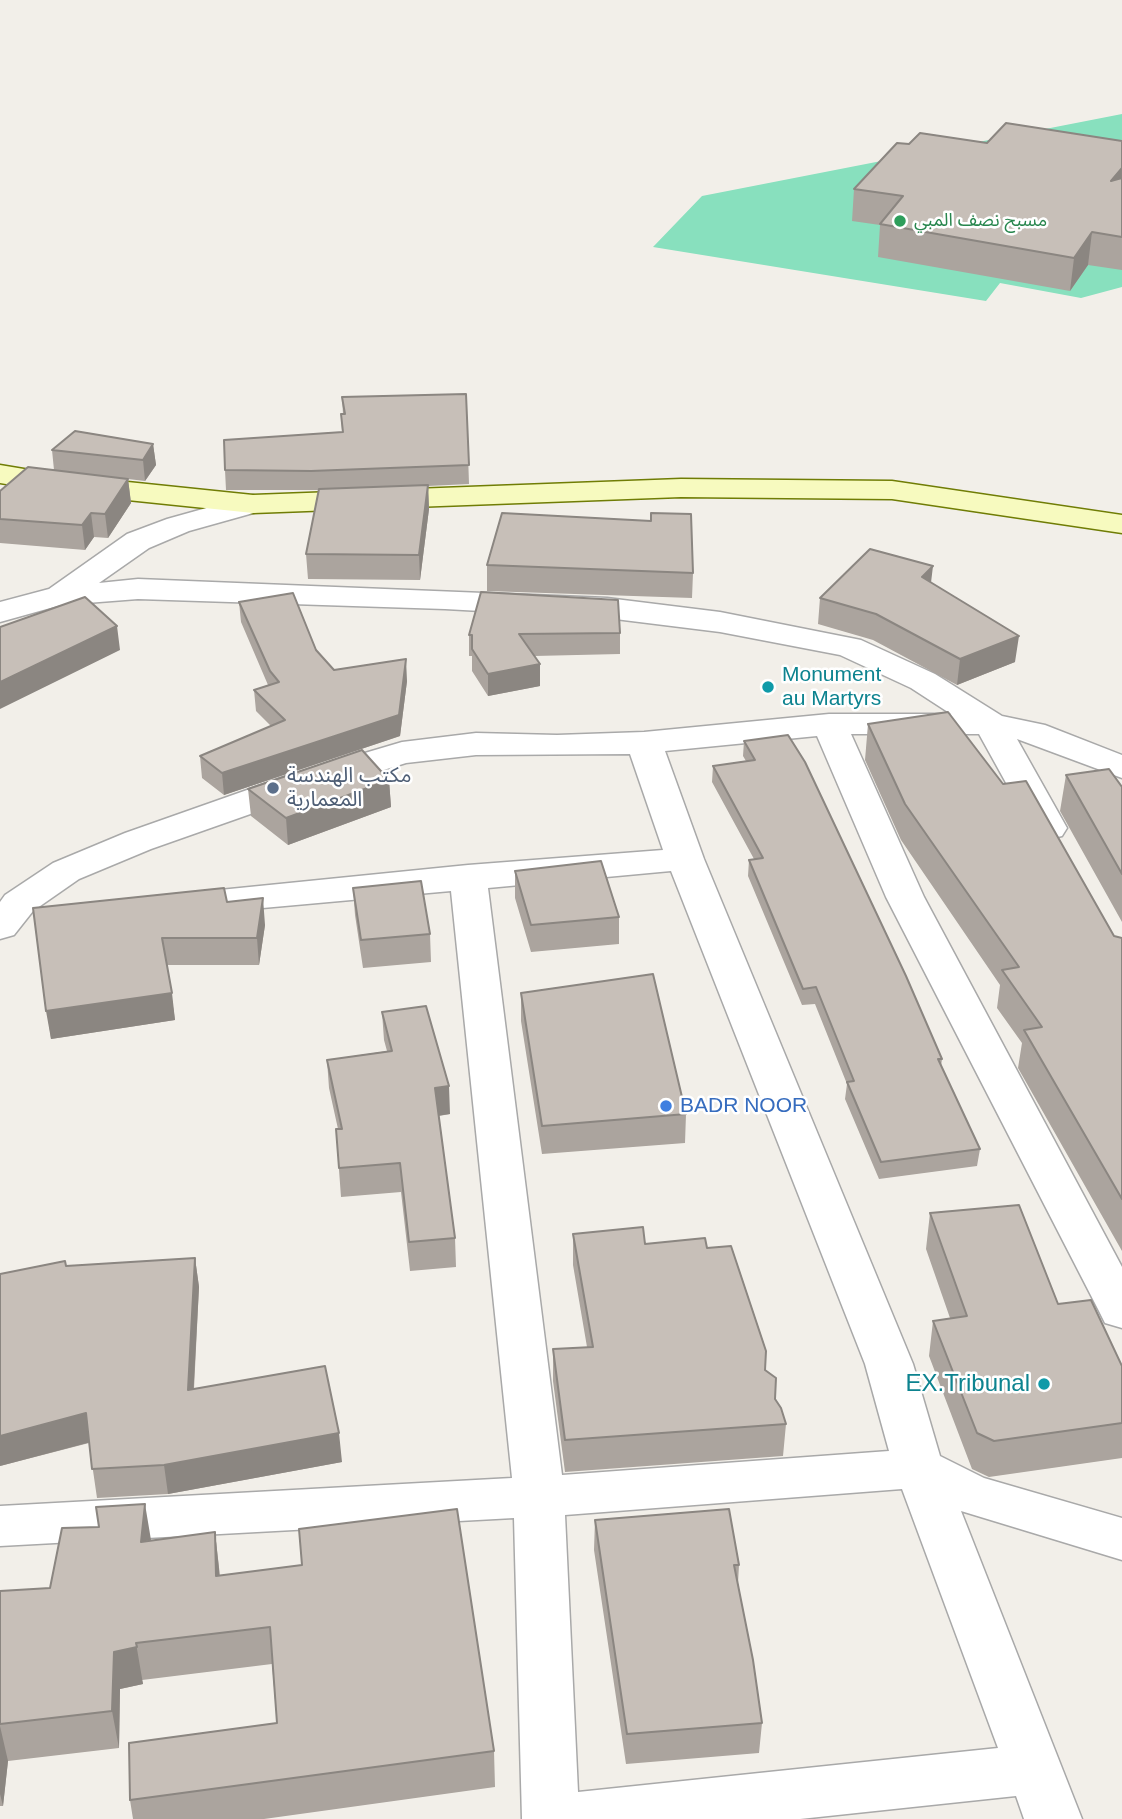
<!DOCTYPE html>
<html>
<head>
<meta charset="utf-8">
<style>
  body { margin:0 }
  canvas { display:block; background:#f2efe9 }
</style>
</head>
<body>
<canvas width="1122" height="1819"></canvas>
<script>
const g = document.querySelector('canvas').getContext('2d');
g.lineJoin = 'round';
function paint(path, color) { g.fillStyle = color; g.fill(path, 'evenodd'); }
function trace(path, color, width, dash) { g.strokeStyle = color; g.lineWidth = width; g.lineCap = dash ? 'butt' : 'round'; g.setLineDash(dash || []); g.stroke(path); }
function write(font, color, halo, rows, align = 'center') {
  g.font = font + ' Helvetica,"Noto Sans Arabic",sans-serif'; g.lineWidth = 5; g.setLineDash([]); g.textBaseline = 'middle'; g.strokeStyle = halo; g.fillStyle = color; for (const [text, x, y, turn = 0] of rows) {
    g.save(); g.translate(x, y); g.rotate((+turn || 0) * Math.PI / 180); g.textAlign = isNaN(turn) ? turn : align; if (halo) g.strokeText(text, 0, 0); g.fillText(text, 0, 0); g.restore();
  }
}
paint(new Path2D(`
  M 1122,114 L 1122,287 L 1081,298 L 1000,283 L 986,301 L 653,247 L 702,196 Z`), '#88e0be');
const street = new Path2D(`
  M 253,495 L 264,498 L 268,504 L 264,510 L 189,531 L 149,548 L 99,583 L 138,579 L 607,598 L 720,612 L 861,640 L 935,674 L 1002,716 L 1045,725 L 1122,755 L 1122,778 L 1017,739 L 1067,828 L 1062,836 L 1049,839 L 1036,836 L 1031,828 L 979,734 L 851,734 L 924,897 L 1122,1267 L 1122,1328 L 1105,1323 L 1099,1311 L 886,897 L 817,736 L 665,751 L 704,859 L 913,1364 L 940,1456 L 984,1478 L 1122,1518 L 1122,1560 L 961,1511 L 1082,1819 L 1024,1819 L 1016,1796 L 800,1819 L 522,1819 L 514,1518 L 0,1546 L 0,1506 L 512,1478 L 451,891 L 174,916 L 160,912 L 155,904 L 160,896 L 468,865 L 663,850 L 630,754 L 476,755 L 406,763 L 310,793 L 151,849 L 79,879 L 33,911 L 14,935 L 0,939 L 0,902 L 5,895 L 53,863 L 125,833 L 284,777 L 402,742 L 476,733 L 557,735 L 644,732 L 829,714 L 951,714 L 911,688 L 840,655 L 720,632 L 607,618 L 445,609 L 138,599 L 61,605 L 0,622 L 0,602 L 49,589 L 127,534 L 167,519 ZM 671,871 L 865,1364 L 889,1451 L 562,1475 L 488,888 ZM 902,1489 L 998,1748 L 578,1792 L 565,1515 Z`);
const secondary = new Path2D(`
  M 0,465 L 60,475 L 253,495 L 681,479 L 892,481 L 1122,515 L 1122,533 L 892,499 L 681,497 L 253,513 L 60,493 L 0,483 Z`);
trace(street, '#a9a9a9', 3);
trace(secondary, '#707d05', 3);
paint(street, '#fff');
paint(secondary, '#f7fabf');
paint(new Path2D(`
  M 1122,141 L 1122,270 L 1088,265 L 1070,291 L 878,257 L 880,225 L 852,221 L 854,189 L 909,144 Z
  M 466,394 L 469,484 L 428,486 L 429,509 L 420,580 L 308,579 L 306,554 L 319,490 L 226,490 L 225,470 L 342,432 L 341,414 L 343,414 L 342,397 Z
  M 153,444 L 156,465 L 145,481 L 128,479 L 131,503 L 108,538 L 94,537 L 85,550 L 0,543 L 0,491 L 54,470 L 52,450 Z
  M 487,565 L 693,573 L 692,598 L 487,591 Z
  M 931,583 L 1015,662 L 957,685 L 873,640 L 818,624 L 820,598 Z
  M 239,602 L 334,670 L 407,681 L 400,736 L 224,795 L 202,778 L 200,756 L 271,726 L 256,711 L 254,690 L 268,685 L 241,622 Z
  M 620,633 L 620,654 L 534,656 L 540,686 L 488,696 L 472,671 L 472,656 L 469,656 L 469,635 Z
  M 868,724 L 1114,936 L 1122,938 L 1122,1251 L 1018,1068 L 1022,1043 L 997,1008 L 1000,985 L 901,840 L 865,760 Z
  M 744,741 L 942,1059 L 941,1066 L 980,1149 L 977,1166 L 879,1179 L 845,1099 L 847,1084 L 815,1004 L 802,1005 L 748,876 L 749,860 L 754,859 L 712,782 L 713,766 L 746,761 L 743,756 Z
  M 1066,775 L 1122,787 L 1122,922 L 1060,811 Z
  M 389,780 L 391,807 L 288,845 L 251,816 L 248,789 Z
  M 515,871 L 619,917 L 619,944 L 531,952 L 515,898 Z
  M 353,888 L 430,934 L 431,962 L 363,968 L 355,915 Z
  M 227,902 L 265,925 L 259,965 L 167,965 L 175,1020 L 51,1039 L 33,908 Z
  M 521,993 L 686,1114 L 685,1143 L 542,1154 L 521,1021 Z
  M 382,1012 L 450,1114 L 439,1116 L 455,1238 L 456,1267 L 410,1271 L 401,1192 L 341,1197 L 336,1129 L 338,1129 L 329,1088 L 327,1060 L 387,1051 L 384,1040 Z
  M 930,1213 L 1058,1304 L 1122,1366 L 1122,1458 L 989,1477 L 972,1469 L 929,1356 L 933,1321 L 950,1318 L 926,1249 Z
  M 573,1234 L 645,1244 L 707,1248 L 765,1370 L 775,1399 L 786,1424 L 783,1456 L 565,1472 L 553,1381 L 553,1349 L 587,1347 L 573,1265 Z
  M 195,1258 L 199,1287 L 194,1389 L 342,1462 L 168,1494 L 97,1498 L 89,1443 L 0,1466 L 66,1266 Z
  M 595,1520 L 739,1565 L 738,1583 L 762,1723 L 759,1753 L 626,1764 L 594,1550 Z
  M 215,1532 L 220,1576 L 494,1751 L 495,1787 L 264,1819 L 133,1819 L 130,1800 L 277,1723 L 272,1664 L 142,1680 L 143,1684 L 120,1689 L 119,1748 L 8,1761 L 3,1806 L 0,1806 L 0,1591 L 50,1588 L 151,1541 Z`), '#aba49e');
paint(new Path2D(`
  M 1122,168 L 1122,194 L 1111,181 Z
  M 1092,232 L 1088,265 L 1070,291 L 1074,258 Z
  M 153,444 L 156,465 L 145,481 L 143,460 Z
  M 128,479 L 131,503 L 108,538 L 105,514 Z
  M 428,485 L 429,509 L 420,580 L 419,555 Z
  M 91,513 L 94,537 L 85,550 L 82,525 Z
  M 933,566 L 930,591 L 922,577 Z
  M 117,626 L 120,650 L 0,709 L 0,682 Z
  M 1019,636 L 1015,662 L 957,685 L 960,659 Z
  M 406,659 L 407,681 L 400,736 L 224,795 L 222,773 Z
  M 540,664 L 540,686 L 488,696 L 488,674 Z
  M 389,780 L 391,807 L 288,845 L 286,818 Z
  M 263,898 L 265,925 L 259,965 L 257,938 Z
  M 172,993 L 175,1020 L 51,1039 L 46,1011 Z
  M 449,1086 L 450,1114 L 436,1116 L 435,1088 Z
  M 195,1258 L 199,1287 L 192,1418 L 188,1390 Z
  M 86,1413 L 91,1442 L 0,1466 L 0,1436 Z
  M 339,1433 L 342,1462 L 168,1494 L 164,1465 Z
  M 145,1504 L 151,1540 L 141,1542 Z
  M 215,1532 L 219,1569 L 221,1613 L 216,1576 Z
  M 136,1643 L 143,1684 L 120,1689 L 119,1748 L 112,1711 L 114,1652 Z
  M 0,1726 L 8,1761 L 3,1806 L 0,1794 Z`), '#8b8681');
const building = new Path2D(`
  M 1006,123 L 1122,141 L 1122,168 L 1111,181 L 1122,178 L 1122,237 L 1092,232 L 1074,258 L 880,224 L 903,196 L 854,189 L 897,143 L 909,144 L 920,133 L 987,143 Z
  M 466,394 L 469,465 L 311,471 L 225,470 L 224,440 L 343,432 L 341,414 L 345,414 L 342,397 Z
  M 75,431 L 153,444 L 143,460 L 52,450 Z
  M 28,467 L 128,479 L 105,514 L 91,513 L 82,525 L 0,519 L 0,491 Z
  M 428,485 L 419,555 L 306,554 L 319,489 Z
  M 502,513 L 651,521 L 651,513 L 691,514 L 693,573 L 487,565 Z
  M 870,549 L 933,566 L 922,577 L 1019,636 L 960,659 L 876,614 L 820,598 Z
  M 481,592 L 618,600 L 620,633 L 519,634 L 540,664 L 488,674 L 472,649 L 472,635 L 469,635 Z
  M 293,593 L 316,650 L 334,670 L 406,659 L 399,715 L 222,773 L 200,756 L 285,720 L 254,690 L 279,682 L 270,671 L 239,602 Z
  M 85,597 L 117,626 L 0,682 L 0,627 Z
  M 948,712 L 1003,784 L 1026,781 L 1114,936 L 1122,938 L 1122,1199 L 1024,1030 L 1042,1027 L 1002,970 L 1019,967 L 905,804 L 868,724 Z
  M 788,735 L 805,762 L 906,976 L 942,1059 L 938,1059 L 980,1149 L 881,1162 L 847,1082 L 854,1081 L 816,987 L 803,989 L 749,860 L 763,858 L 713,766 L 755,760 L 744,741 Z
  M 362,750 L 389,780 L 286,818 L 248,789 Z
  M 1109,769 L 1122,787 L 1122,874 L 1066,775 Z
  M 601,861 L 619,917 L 531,925 L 515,871 Z
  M 421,881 L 430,934 L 361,940 L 353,888 Z
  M 224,888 L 227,902 L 263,898 L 257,938 L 162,938 L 172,993 L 46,1011 L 33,908 Z
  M 653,974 L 686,1114 L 542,1126 L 521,993 Z
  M 426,1006 L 449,1086 L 435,1088 L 455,1238 L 409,1242 L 400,1163 L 339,1168 L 336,1129 L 342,1129 L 327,1060 L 392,1051 L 382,1012 Z
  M 1019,1205 L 1058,1304 L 1091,1300 L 1122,1366 L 1122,1423 L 994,1441 L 977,1433 L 933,1321 L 967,1316 L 930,1213 Z
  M 643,1227 L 645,1244 L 705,1238 L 707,1248 L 731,1246 L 766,1351 L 765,1370 L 776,1378 L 775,1399 L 781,1408 L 786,1424 L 565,1440 L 553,1349 L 593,1347 L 573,1234 Z
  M 195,1258 L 188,1390 L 325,1366 L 339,1433 L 164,1465 L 92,1469 L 86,1413 L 0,1436 L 0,1274 L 65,1261 L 66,1266 Z
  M 145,1504 L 141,1542 L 215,1532 L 216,1576 L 302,1565 L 299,1529 L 457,1509 L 494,1751 L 130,1800 L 129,1743 L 277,1723 L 270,1627 L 136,1643 L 137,1647 L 114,1652 L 112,1711 L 0,1724 L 0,1591 L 50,1588 L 62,1528 L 99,1527 L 96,1507 Z
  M 729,1509 L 739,1565 L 734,1565 L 753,1660 L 762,1723 L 627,1734 L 595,1520 Z`);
paint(building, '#c7bfb8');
trace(building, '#8b8681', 2);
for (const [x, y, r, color] of [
  [900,221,7,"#2e9e5b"],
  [768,687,7,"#0f9aa8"],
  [273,788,7,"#5c6f8a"],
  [666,1106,7,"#3f7fe0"],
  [1044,1384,7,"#0f9aa8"]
]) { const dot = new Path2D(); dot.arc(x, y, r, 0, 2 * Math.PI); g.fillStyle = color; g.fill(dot); trace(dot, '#fff', 2.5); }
write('18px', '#27864d', '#fff', [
  ["مسبح نصف المبي",914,221]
], 'left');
write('21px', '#0d838f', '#fff', [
  ["Monument",782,675],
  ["au Martyrs",782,699]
], 'left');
write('21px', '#4e5e75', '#fff', [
  ["مكتب الهندسة",287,776],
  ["المعمارية",287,800]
], 'left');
write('21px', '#366cbe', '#fff', [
  ["BADR NOOR",680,1106]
], 'left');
write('24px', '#0d838f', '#fff', [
  ["EX.Tribunal",1030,1384]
], 'right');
</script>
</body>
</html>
